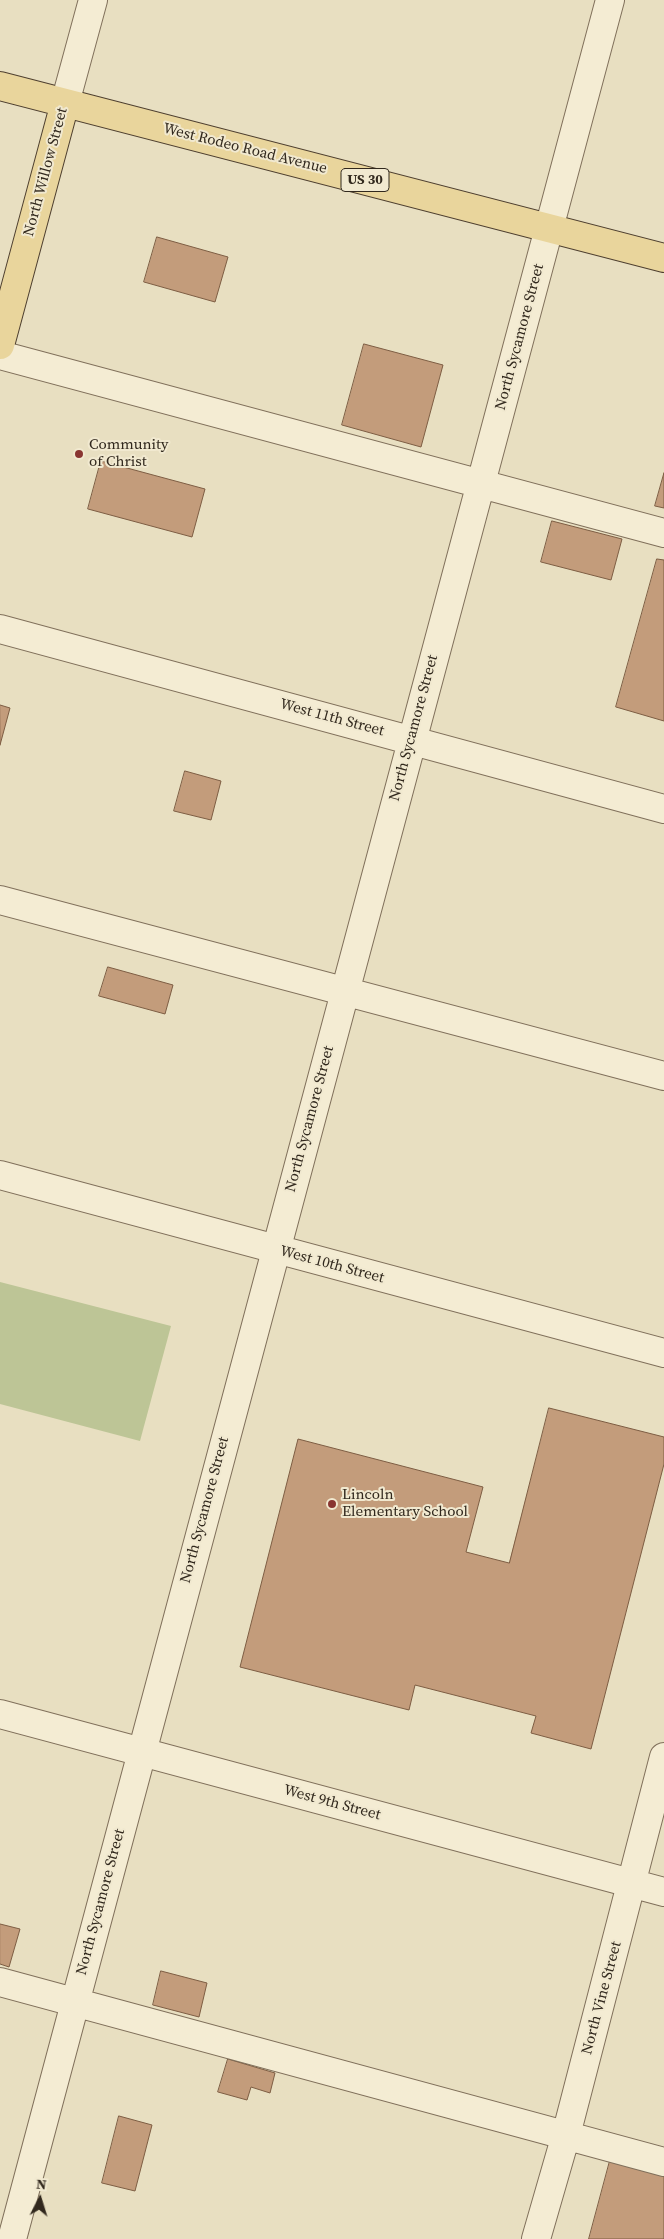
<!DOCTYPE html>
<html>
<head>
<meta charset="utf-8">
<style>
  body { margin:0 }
  #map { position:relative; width:664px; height:2239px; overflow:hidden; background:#e8dfc1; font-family:"Source Serif 4",serif }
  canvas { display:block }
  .north { position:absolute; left:15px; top:2174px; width:50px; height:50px; -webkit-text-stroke:4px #f1e9d0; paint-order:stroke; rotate:5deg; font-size:14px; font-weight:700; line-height:20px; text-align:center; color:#31281d }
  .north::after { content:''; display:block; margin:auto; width:18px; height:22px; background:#31281d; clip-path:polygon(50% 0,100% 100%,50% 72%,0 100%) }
</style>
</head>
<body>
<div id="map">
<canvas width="664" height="2239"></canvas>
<div class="north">N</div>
</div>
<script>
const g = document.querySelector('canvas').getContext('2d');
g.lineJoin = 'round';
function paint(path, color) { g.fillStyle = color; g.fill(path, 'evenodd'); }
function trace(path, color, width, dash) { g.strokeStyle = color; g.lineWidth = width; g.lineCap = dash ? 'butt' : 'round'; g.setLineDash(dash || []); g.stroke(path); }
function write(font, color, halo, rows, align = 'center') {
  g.font = font + ' "Source Serif 4",serif'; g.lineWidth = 4; g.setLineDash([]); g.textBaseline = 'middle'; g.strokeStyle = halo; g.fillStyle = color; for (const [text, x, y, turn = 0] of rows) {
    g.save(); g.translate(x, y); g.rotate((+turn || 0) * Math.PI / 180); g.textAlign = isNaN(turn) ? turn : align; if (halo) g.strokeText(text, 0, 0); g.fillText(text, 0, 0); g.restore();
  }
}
paint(new Path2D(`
  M 0,1282 L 171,1326 L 140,1441 L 0,1404 Z`), '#bdc596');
const building = new Path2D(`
  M 157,237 L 228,257 L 215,302 L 144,282 Z
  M 364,344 L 443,365 L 421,447 L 342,425 Z
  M 101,461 L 205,489 L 192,537 L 88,509 Z
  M 664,473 L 664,508 L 655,506 Z
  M 552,521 L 622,539 L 611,580 L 541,562 Z
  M 657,559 L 664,560 L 664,721 L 616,707 Z
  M 0,705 L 10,708 L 0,745 Z
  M 185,771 L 221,781 L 211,820 L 174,811 Z
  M 108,967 L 173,985 L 165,1014 L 99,996 Z
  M 549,1408 L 664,1437 L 664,1464 L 591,1749 L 531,1733 L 536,1716 L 415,1685 L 409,1710 L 240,1667 L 298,1439 L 483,1487 L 466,1552 L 509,1563 Z
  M 0,1924 L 20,1929 L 9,1967 L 0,1964 Z
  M 161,1971 L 207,1983 L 199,2017 L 153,2005 Z
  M 228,2059 L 275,2073 L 270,2093 L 251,2087 L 247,2100 L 218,2092 Z
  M 119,2116 L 152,2125 L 135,2191 L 102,2183 Z
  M 611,2157 L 664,2172 L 664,2239 L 589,2239 Z`);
paint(building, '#c39c7b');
trace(building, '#7d5d43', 1);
const minor = new Path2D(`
  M 65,103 L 93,0
  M 0,355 L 664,533
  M 0,629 L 664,809
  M 0,900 L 664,1076
  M 0,1175 L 664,1353
  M 0,1714 L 664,1892
  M 0,1982 L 664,2162
  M 12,2239 L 610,0
  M 536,2239 L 566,2135 L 664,1757`);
const major = new Path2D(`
  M 0,86 L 664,258
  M 0,345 L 65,103`);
trace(minor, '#80705b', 30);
trace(major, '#4e3f2f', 30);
trace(minor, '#f4ecd3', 28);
trace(major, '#e9d59c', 28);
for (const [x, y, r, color] of [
  [79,454,5,"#893531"],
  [332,1504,5,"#893531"]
]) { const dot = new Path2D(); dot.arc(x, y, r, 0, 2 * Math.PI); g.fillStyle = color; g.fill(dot); trace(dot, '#f1e9d0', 2); }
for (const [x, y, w] of [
  [365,180,48]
]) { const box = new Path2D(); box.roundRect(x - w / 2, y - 11.5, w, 23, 4); g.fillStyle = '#f1e9d0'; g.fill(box); trace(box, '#31281d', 1); }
write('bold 14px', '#31281d', null, [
  ["US 30",365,180]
]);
write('15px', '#31281d', '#f1e9d0', [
  ["West Rodeo Road Avenue",245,149,14],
  ["North Willow Street",46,172,-75],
  ["North Sycamore Street",520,337,-75],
  ["West 11th Street",332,718,15],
  ["North Sycamore Street",414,728,-75],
  ["North Sycamore Street",310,1119,-75],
  ["West 10th Street",332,1265,15],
  ["North Sycamore Street",205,1510,-75],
  ["West 9th Street",332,1803,15],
  ["North Sycamore Street",101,1902,-75],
  ["North Vine Street",602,1998,-75]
]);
write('15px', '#31281d', '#f1e9d0', [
  ["Community",89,445],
  ["of Christ",89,462],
  ["Lincoln",342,1495],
  ["Elementary School",342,1512]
], 'left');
</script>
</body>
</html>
